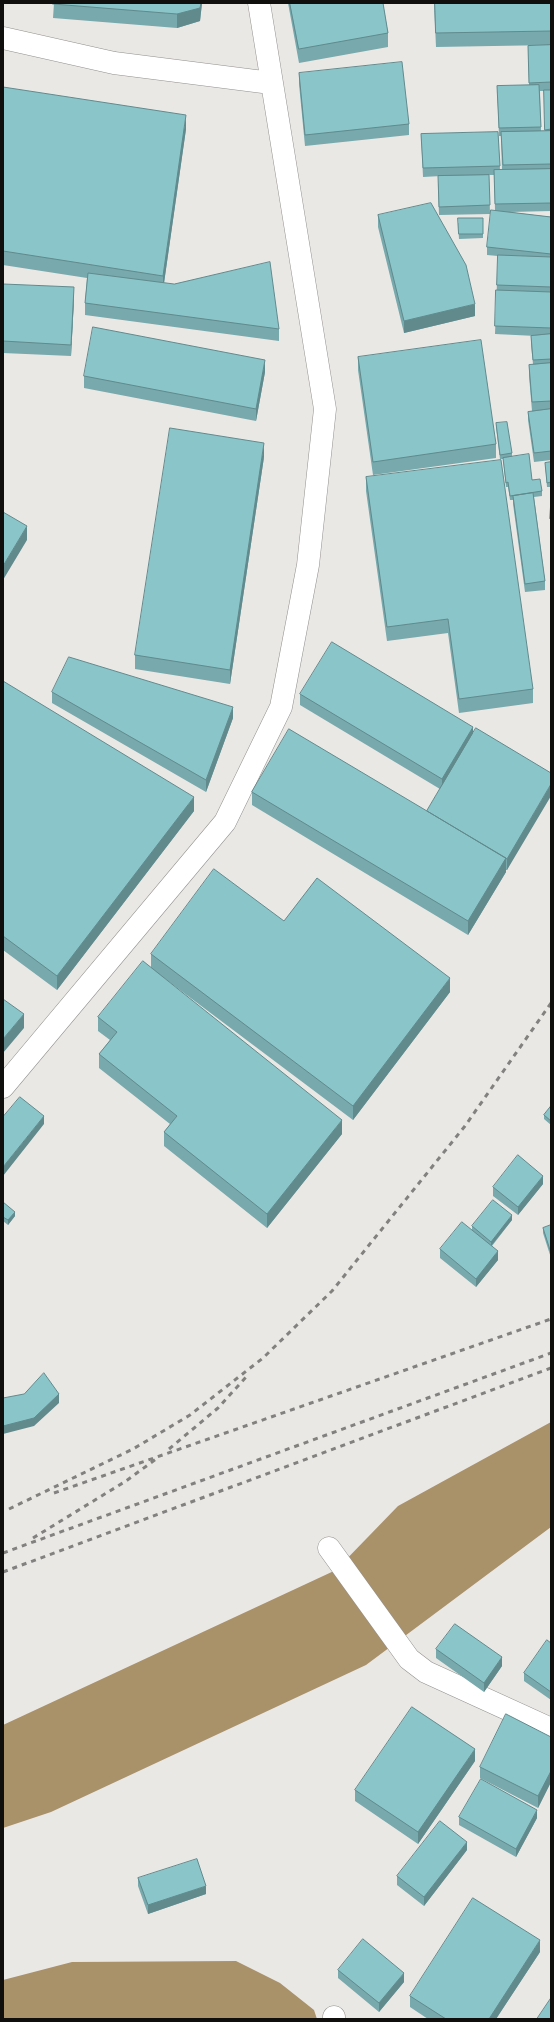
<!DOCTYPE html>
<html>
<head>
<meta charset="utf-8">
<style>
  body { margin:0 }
  #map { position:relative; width:554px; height:2022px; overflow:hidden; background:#eae8e5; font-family:"Asap Condensed",sans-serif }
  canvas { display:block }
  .frame { position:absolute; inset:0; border:4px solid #100f0e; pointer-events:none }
</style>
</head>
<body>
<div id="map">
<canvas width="554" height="2022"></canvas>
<div class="frame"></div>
</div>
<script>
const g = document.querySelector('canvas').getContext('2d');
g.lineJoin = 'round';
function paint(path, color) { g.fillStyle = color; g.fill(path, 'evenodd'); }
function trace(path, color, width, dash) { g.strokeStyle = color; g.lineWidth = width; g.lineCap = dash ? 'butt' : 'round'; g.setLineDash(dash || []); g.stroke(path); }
paint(new Path2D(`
  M 551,1422 L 551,1527 L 366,1665 L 51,1812 L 3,1828 L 3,1725 L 336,1570 L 398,1506 Z
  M 236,1961 L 280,1983 L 314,2010 L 317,2019 L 3,2019 L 3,1980 L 72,1962 Z`), '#a9916a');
const minor = new Path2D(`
  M 3,38 L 114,63 L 271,83
  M 3,1087 L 225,822 L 281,707 L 308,565 L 325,409 L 259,3
  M 329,1548 L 409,1659 L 426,1672 L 551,1729
  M 334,2017 L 334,2019`);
trace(minor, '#92908d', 23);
trace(minor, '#fff', 22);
trace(new Path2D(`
  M 169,1449 L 218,1408 L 247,1376
  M 54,1493 L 551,1319
  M 9,1509 L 133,1449 L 190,1415 L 263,1358 L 332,1291 L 465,1126 L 551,1003
  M 33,1538 L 126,1481 L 156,1459
  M 3,1553 L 551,1353
  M 3,1572 L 551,1368`), '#83817f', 3, [5, 5]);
paint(new Path2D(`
  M 54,3 L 202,3 L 200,21 L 177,28 L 53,18 Z
  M 288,3 L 383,3 L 388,33 L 388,47 L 299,63 Z
  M 434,3 L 551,3 L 551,45 L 436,47 Z
  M 551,45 L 551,211 L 510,212 L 551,217 L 551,460 L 534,462 L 528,420 L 528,412 L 532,411 L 529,376 L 529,365 L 533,364 L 531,345 L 531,336 L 536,336 L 495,334 L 498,256 L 487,255 L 487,247 L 495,210 L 494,175 L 489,175 L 490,214 L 439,215 L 438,185 L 441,176 L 423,177 L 421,134 L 498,132 L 500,170 L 502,170 L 501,136 L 499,136 L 497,86 L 529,85 L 528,46 ZM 540,91 L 544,91 L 545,131 L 541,131 Z
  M 299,73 L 409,124 L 409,135 L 305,146 L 299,84 Z
  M 3,87 L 186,129 L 164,283 L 279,329 L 279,341 L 85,315 L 85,303 L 87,278 L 3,265 Z
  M 378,215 L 475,316 L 404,333 L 378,227 Z
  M 483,218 L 483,238 L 459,239 L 458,223 Z
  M 3,284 L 74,299 L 71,356 L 3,353 Z
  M 358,357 L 496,444 L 496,458 L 373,475 L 358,370 Z
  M 265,372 L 256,421 L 84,388 L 84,376 Z
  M 496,423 L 512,453 L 512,456 L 542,491 L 542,496 L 534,497 L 545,581 L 545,590 L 525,592 L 513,504 L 513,500 L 510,500 L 508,487 L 506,487 L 503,459 L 500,459 L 496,427 Z
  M 264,457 L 230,684 L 135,669 L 135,655 Z
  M 551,462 L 551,487 L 547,487 L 545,463 Z
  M 366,477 L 533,689 L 533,703 L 459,713 L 448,633 L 387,641 L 366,491 Z
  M 3,681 L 194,811 L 57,990 L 3,950 Z
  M 52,692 L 233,718 L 206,792 L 52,703 Z
  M 300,694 L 473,733 L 551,773 L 507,870 L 506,870 L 506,872 L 468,935 L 252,805 L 252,792 L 427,811 L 440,789 L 300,705 Z
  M 284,921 L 450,992 L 353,1120 L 160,975 L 342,1134 L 267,1228 L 164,1146 L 164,1132 L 170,1124 L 99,1068 L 99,1054 L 110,1040 L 98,1031 L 98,1017 L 151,967 L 151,954 Z
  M 551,1106 L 551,1125 L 544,1119 L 544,1115 Z
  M 543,1184 L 518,1215 L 493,1196 L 493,1187 Z
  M 3,1202 L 15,1216 L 8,1225 L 3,1221 Z
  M 512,1220 L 492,1246 L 498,1260 L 476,1287 L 440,1258 L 440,1249 L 472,1230 L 472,1226 Z
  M 551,1225 L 551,1258 L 543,1233 L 543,1228 Z
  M 551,1643 L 551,1700 L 524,1681 L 524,1673 Z
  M 436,1649 L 502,1666 L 484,1692 L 436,1658 Z
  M 551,1737 L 551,1782 L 538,1808 L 480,1778 L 480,1767 Z
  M 475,1761 L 418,1844 L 355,1801 L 355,1790 Z
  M 459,1817 L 537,1818 L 516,1857 L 459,1825 Z
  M 467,1850 L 424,1906 L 397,1885 L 397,1876 Z
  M 138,1878 L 206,1894 L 148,1914 L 138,1886 Z
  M 540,1952 L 496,2019 L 428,2019 L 410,2007 L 410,1996 Z
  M 338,1970 L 404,1982 L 379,2012 L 338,1978 Z`), '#77a9ad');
paint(new Path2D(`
  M 201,3 L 202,3 L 200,21 L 177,28 L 177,14 Z
  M 186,115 L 186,129 L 163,290 L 163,276 Z
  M 74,287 L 74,299 L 71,356 L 71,345 Z
  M 475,304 L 475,316 L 404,333 L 404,321 Z
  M 265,360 L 265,372 L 256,421 L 256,409 Z
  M 264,443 L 264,457 L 230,684 L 230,670 Z
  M 27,526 L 27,540 L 3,580 L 3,566 Z
  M 233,707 L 233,718 L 206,792 L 206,780 Z
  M 473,727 L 473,738 L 442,790 L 442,779 Z
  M 551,784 L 551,796 L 507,870 L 507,859 Z
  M 194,797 L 194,811 L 57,990 L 57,976 Z
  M 506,858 L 506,872 L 468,935 L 468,921 Z
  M 450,978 L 450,992 L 353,1120 L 353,1106 Z
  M 24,1014 L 24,1028 L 3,1053 L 3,1039 Z
  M 44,1116 L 44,1124 L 3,1176 L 3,1167 Z
  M 342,1120 L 342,1134 L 267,1228 L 267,1214 Z
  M 543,1176 L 543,1184 L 518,1215 L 518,1207 Z
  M 15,1212 L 15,1216 L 8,1225 L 8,1220 Z
  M 512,1215 L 512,1220 L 491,1246 L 491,1242 Z
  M 498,1251 L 498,1260 L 476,1287 L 476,1279 Z
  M 59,1394 L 59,1403 L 34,1426 L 3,1434 L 3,1426 Z
  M 502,1657 L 502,1666 L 484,1692 L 484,1683 Z
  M 475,1749 L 475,1761 L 418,1844 L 418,1832 Z
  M 551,1771 L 551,1782 L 538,1808 L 538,1796 Z
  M 537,1810 L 537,1818 L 516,1857 L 516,1849 Z
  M 467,1842 L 467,1850 L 424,1906 L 424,1897 Z
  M 206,1886 L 206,1894 L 148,1914 L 148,1905 Z
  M 540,1940 L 540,1952 L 496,2019 L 489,2019 Z
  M 404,1973 L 404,1982 L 379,2012 L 379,2003 Z`), '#618a8d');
const building = new Path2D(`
  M 54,3 L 201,3 L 200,8 L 177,14 L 53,4 Z
  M 290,3 L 383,3 L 388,33 L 299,49 Z
  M 435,3 L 551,3 L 551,31 L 436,33 Z
  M 551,45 L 551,82 L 529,83 L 528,46 Z
  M 402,62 L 409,124 L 305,135 L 299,73 Z
  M 539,85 L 541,127 L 499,128 L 497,86 Z
  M 3,87 L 186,115 L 163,276 L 3,251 Z
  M 544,90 L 551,90 L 551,129 L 545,130 Z
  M 551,131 L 551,164 L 503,165 L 501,132 Z
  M 498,132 L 500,166 L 423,168 L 421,134 Z
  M 551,169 L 551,203 L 495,204 L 494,170 Z
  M 489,175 L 490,205 L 439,207 L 438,176 Z
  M 431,203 L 466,265 L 475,304 L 404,321 L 378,215 Z
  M 491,210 L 551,217 L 551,254 L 487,247 Z
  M 458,218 L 483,218 L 483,234 L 459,234 Z
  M 498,255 L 551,257 L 551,287 L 497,285 Z
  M 270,262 L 279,329 L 85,303 L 88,273 L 174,284 Z
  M 3,284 L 74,287 L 71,345 L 3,341 Z
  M 496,290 L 551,292 L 551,328 L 495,326 Z
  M 93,327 L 265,360 L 256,409 L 84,376 Z
  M 551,334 L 551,359 L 533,360 L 531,336 Z
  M 481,340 L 496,444 L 373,462 L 358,357 Z
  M 551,363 L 551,401 L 532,402 L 529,365 Z
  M 551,409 L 551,451 L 534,453 L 528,412 Z
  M 507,422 L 512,453 L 500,455 L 496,423 Z
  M 170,428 L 264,443 L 230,670 L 135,655 Z
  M 529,454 L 532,480 L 540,479 L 542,491 L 510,496 L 508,482 L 506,483 L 503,458 Z
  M 501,460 L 533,689 L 459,699 L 448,619 L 387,627 L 366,477 Z
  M 551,462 L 551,482 L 547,483 L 545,463 Z
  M 533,493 L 545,581 L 525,584 L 513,496 Z
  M 551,500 L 551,520 L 550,519 Z
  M 3,512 L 27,526 L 3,566 Z
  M 332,642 L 473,727 L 442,779 L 300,694 Z
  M 69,657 L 233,707 L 206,780 L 52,692 Z
  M 3,681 L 194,797 L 57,976 L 3,936 Z
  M 476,728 L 551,773 L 551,784 L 507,859 L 427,811 Z
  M 289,729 L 506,858 L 468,921 L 252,792 Z
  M 214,869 L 284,921 L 317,878 L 450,978 L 353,1106 L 151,954 Z
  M 143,961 L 342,1120 L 267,1214 L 164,1132 L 177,1116 L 99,1054 L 117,1032 L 98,1017 Z
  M 3,999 L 24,1014 L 3,1039 Z
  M 20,1097 L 44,1116 L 3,1167 L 3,1117 Z
  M 551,1106 L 551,1121 L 544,1115 Z
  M 518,1155 L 543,1176 L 518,1207 L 493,1187 Z
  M 493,1200 L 512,1215 L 491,1242 L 472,1226 Z
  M 3,1202 L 15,1212 L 8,1220 L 3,1217 Z
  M 462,1222 L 498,1251 L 476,1279 L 440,1249 Z
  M 551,1225 L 551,1253 L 543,1228 Z
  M 44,1373 L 59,1394 L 34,1418 L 3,1426 L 3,1398 L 24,1394 Z
  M 455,1624 L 502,1657 L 484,1683 L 436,1649 Z
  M 547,1640 L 551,1643 L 551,1692 L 524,1673 Z
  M 412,1707 L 475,1749 L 418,1832 L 355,1790 Z
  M 506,1714 L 551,1737 L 551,1771 L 538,1796 L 480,1767 Z
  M 481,1779 L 537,1810 L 516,1849 L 459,1817 Z
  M 440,1821 L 467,1842 L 424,1897 L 397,1876 Z
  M 197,1859 L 206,1886 L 148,1905 L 138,1878 Z
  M 473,1898 L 540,1940 L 489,2019 L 446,2019 L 410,1996 Z
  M 363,1939 L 404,1973 L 379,2003 L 338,1970 Z
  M 551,1998 L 551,2019 L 537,2019 Z`);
paint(building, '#8ac5c9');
trace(building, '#618a8d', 1);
</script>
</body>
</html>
